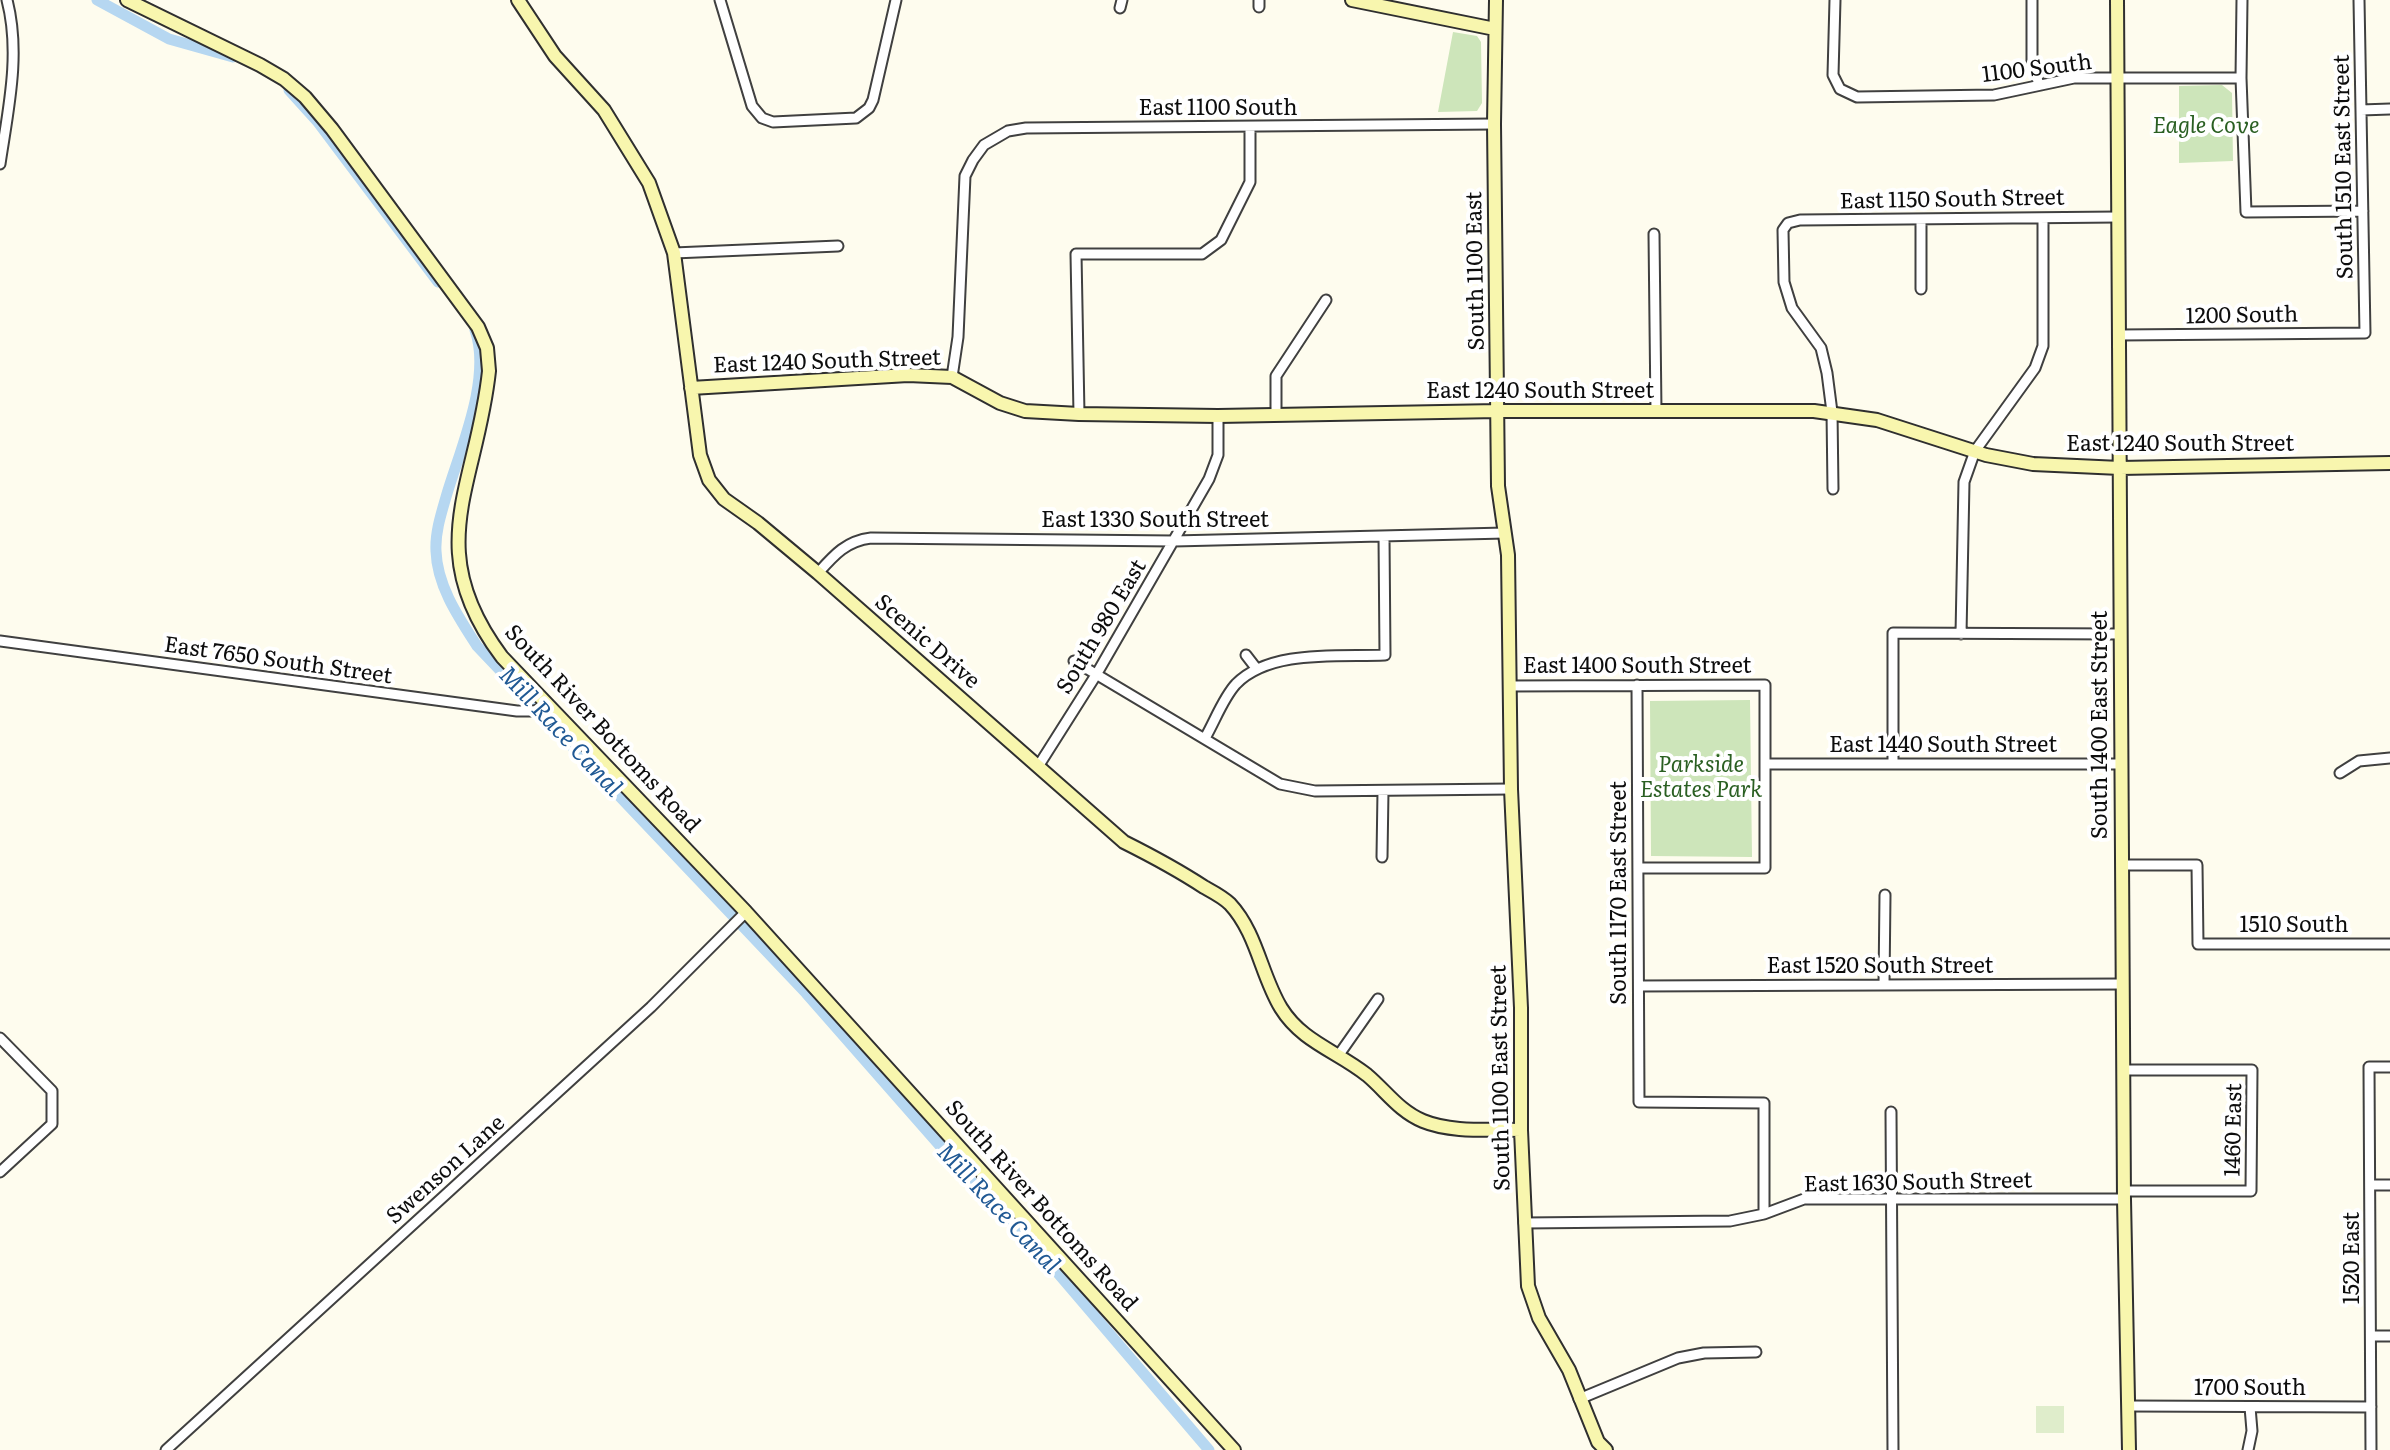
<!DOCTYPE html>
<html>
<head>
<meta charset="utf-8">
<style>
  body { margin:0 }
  canvas { display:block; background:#fefcee }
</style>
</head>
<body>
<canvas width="2390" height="1450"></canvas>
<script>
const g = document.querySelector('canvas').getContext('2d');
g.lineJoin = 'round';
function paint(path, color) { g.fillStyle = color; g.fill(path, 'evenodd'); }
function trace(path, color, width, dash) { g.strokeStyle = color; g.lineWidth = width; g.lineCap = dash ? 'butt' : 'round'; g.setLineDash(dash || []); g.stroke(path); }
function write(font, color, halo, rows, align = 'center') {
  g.font = font + ' Literata,serif'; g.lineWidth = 8; g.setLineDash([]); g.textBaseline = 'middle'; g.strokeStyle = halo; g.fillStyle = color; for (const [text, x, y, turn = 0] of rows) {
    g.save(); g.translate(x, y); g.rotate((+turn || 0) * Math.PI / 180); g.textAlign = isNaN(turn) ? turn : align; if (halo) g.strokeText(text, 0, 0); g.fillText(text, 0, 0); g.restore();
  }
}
paint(new Path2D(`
  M 1453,32 L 1477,36 L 1481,42 L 1482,103 L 1477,111 L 1438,112 Z
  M 2222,85 L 2232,93 L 2233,161 L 2179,163 L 2179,86 Z
  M 1750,700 L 1752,857 L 1651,856 L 1650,701 Z`), '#cde5ba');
paint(new Path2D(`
  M 2036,1406 L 2064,1406 L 2064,1433 L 2036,1433 Z`), '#dfedcb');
trace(new Path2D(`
  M 97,0 L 169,39 L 233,57
  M 289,90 L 317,121 L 438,282
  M 475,330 C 492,379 460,449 446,497 C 441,514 435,533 436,551 C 437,586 459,618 477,646 L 806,993 L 971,1181 L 1027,1237 L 1209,1450`), '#b6d7f1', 11);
const street = new Path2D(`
  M 720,0 L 752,106 L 762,118 L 773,122 L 856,118 L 869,108 L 873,100 L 896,0
  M 1835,0 L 1833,75 L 1840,89 L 1857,97 L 1994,95 L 2074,78 L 2241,78
  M 2032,0 L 2032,60 L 2039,85
  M 2242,0 L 2241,78 L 2246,212 L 2363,211
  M 1259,7 L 1259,0
  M 1120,8 L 1122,0
  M 2361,110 L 2390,109
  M 0,164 C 8,110 21,54 7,0
  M 1921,219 L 1921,289
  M 1654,234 L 1656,412
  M 674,253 L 838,246
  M 2119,335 L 2365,333 L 2359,0
  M 952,377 L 958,337 L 965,176 L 973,160 L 984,145 L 1008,131 L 1026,128 L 1494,124
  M 1079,414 L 1076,254 L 1202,254 L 1221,240 L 1250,182 L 1250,127
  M 1276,415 L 1276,376 L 1326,300
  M 1833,489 L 1832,412 L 1827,373 L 1821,348 L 1792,308 L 1784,282 L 1783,230 L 1788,223 L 1800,220 L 2118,217
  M 818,573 C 834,555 846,541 871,538 L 1174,541 L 1505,533
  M 1961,634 L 1964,482 L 1975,451 L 2035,368 L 2043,346 L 2043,218
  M 0,641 L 517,711 L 534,711 L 550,706
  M 1246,655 L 1256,668
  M 1074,661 L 1280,784 L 1315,791 L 1511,789
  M 1637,685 L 1639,1102 L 1764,1103 L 1764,1214
  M 1510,686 L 1765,685 L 1765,868 L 1639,868
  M 1205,738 C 1215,721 1223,698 1236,684 C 1270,649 1339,657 1385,655 L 1384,536
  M 1893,763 L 1893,633 L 2121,634
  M 1765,764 L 2121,764
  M 1039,765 L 1096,675 L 1209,479 L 1218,455 L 1218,416
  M 2340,773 L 2359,761 L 2390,758
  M 1382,857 L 1383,791
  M 2122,865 L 2197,865 L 2198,944 L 2390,944
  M 1884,984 L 1885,895
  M 1639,986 L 2122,984
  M 0,1038 L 52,1091 L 52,1124 L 0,1172
  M 1338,1056 L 1378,999
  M 2123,1070 L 2252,1070 L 2251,1191 L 2124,1191
  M 1891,1112 L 1893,1450
  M 2370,1185 L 2390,1185
  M 1524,1223 L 1730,1221 L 1764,1214 L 1804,1199 L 2124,1199
  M 2371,1336 L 2390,1336
  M 1579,1399 L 1678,1358 L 1704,1353 L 1756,1352
  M 2129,1406 L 2371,1407
  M 166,1450 L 651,1007 L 746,912
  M 2248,1450 L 2252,1431 L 2250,1407
  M 2371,1450 L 2369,1067 L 2390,1067`);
const secondary = new Path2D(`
  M 127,0 L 260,65 L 284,79 L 305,97 L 332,129 L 478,327 L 487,348 L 489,371 C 477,486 420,548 502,657 L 746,912 L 1234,1450
  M 518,0 L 555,56 L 604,110 L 649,183 L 674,253 L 700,455 L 709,480 L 724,499 L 758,523 L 818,573 L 1124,842 C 1152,856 1178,870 1204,887 C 1213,892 1223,897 1230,904 C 1257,933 1261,975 1281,1008 C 1302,1042 1337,1051 1367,1075 C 1386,1091 1399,1111 1423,1121 C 1452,1133 1491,1129 1521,1130
  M 1352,0 L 1495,29
  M 1496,0 L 1494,124 L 1498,486 L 1508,555 L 1511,789 L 1521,1008 L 1521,1130 L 1528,1286 L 1539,1318 L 1569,1370 L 1598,1442 L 1606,1450
  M 2117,0 L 2124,1199 L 2129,1450
  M 691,388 L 908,375 L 952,377 L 1000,403 L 1025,411 L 1079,414 L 1218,416 L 1498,411 L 1814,411 L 1877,420 L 1986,455 L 2033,464 L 2120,468 L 2390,463`);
trace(street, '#404040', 13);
trace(secondary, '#2f2f2f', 16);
trace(street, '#fff', 9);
trace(secondary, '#f8f6ae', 12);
write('22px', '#0d0d0d', '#fff', [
  ["1100 South",2037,69,-7],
  ["East 1100 South",1218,109],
  ["South 1510 East Street",2344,167,-91],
  ["East 1150 South Street",1952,200,-1],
  ["South 1100 East",1476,271,-91],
  ["1200 South",2242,316,-1],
  ["East 1240 South Street",827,362,-2],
  ["East 1240 South Street",1540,392],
  ["East 1240 South Street",2180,445],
  ["East 1330 South Street",1155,521],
  ["South 980 East",1102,627,-59],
  ["Scenic Drive",927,642,41],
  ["East 7650 South Street",278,661,8],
  ["East 1400 South Street",1637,667],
  ["South 1400 East Street",2101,725,-90],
  ["South River Bottoms Road",602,729,47],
  ["East 1440 South Street",1943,746],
  ["South 1170 East Street",1620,893,-90],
  ["1510 South",2294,926],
  ["East 1520 South Street",1880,967],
  ["South 1100 East Street",1501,1078,-91],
  ["1460 East",2234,1130,-89],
  ["Swenson Lane",446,1170,-42],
  ["East 1630 South Street",1918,1183,-1],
  ["South River Bottoms Road",1041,1206,48],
  ["1520 East",2353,1258,-90],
  ["1700 South",2250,1389]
]);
write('italic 22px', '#2a5f22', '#fff', [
  ["Eagle Cove",2206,127],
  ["Parkside",1701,766],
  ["Estates Park",1701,791]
]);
write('italic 24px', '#205994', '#fff', [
  ["Mill Race Canal",560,732,47],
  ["Mill Race Canal",998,1209,47]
]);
</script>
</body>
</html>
